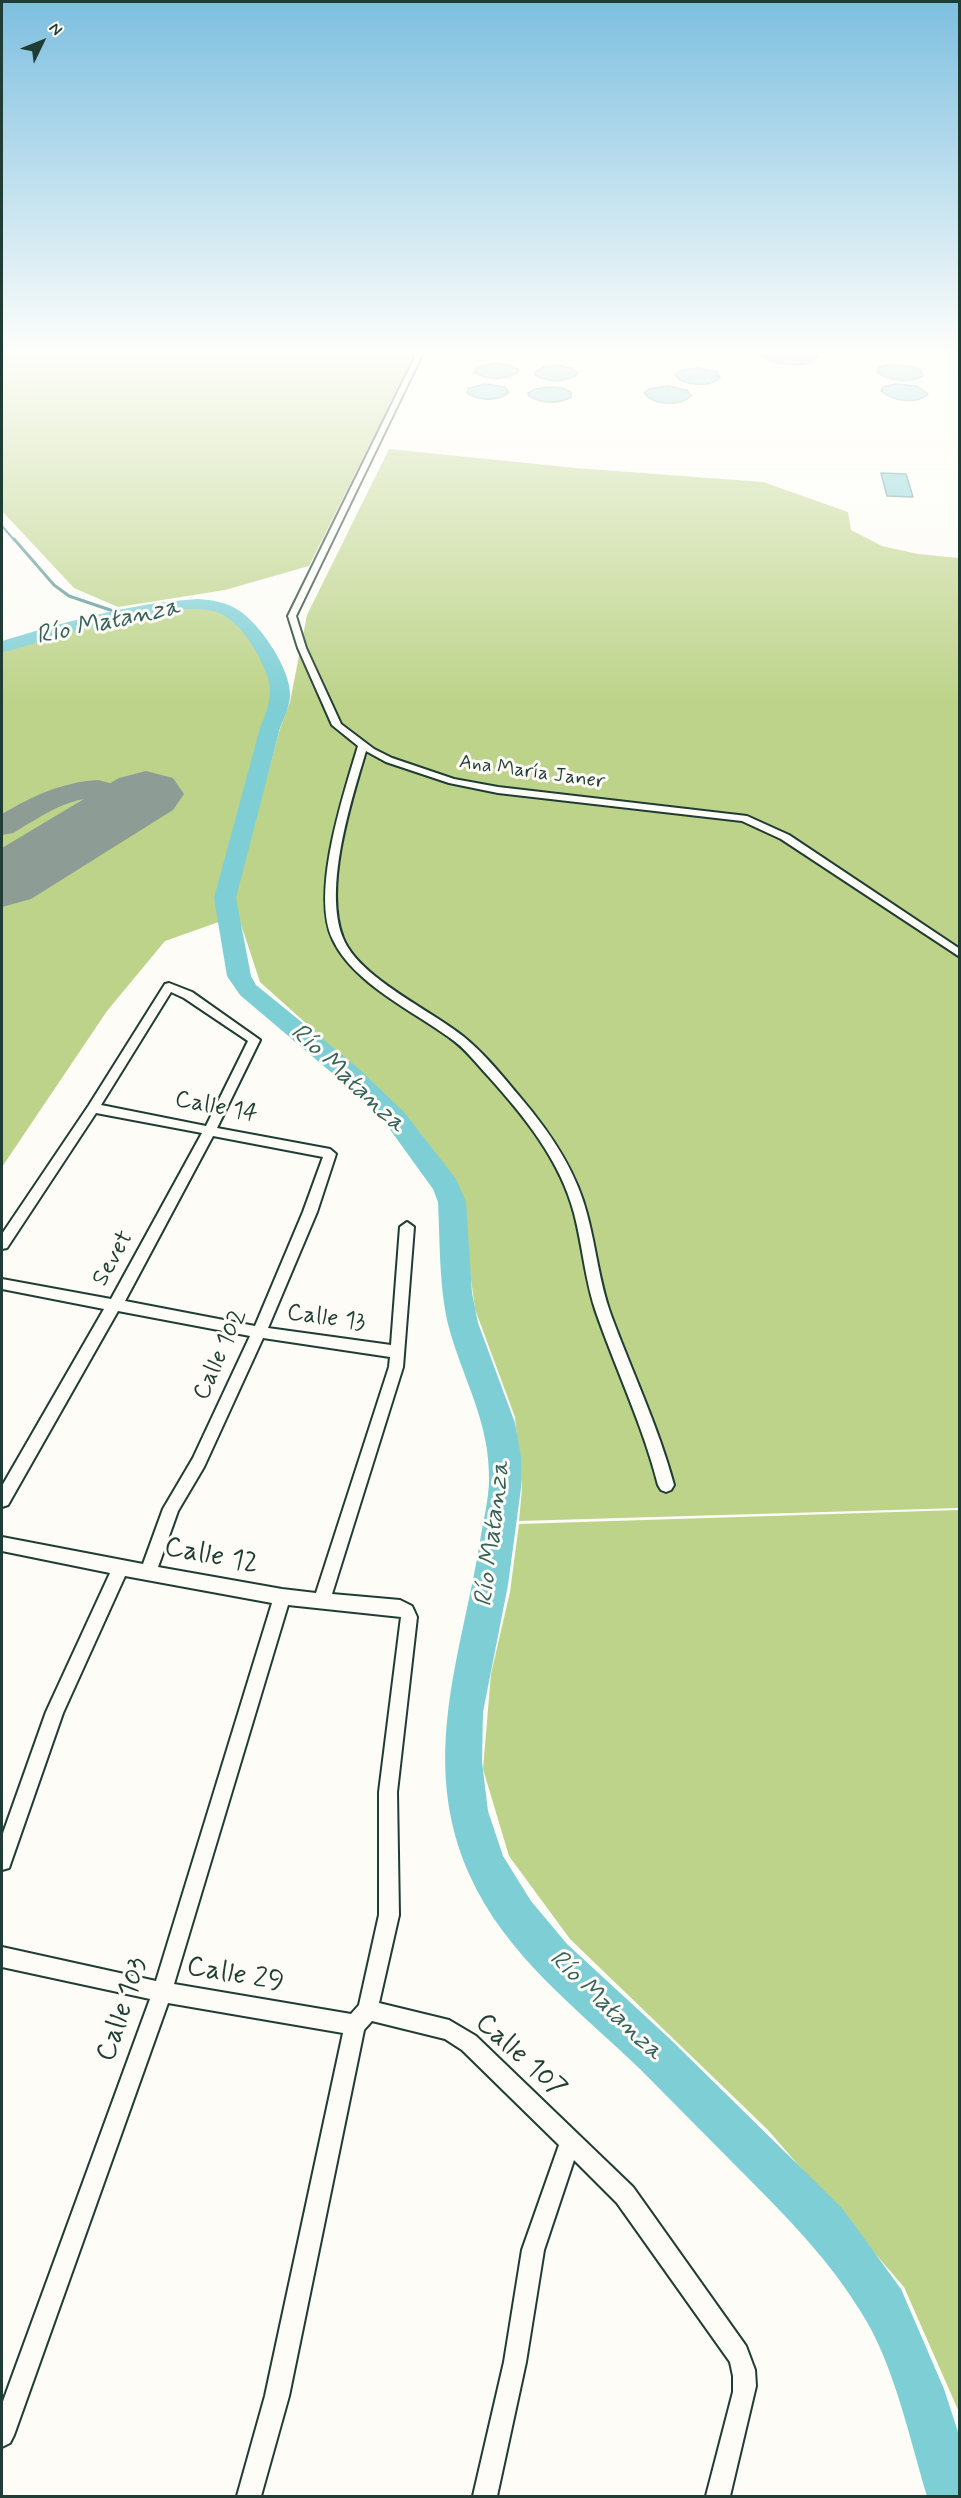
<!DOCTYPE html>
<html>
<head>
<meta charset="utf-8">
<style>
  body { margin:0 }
  #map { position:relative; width:961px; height:2498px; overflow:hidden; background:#fdfcf7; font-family:Mynerve,sans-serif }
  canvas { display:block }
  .frame { position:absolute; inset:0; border:3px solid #1f3d34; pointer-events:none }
  .north { position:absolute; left:12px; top:12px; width:60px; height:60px; -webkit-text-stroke:4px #fdfcf7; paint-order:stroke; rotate:47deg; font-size:16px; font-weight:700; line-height:24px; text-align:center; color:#1f3d34 }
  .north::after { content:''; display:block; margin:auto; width:21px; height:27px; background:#1f3d34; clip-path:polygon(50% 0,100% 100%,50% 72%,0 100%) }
</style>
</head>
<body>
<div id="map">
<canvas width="961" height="2498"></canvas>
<div class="frame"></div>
<div class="north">N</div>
</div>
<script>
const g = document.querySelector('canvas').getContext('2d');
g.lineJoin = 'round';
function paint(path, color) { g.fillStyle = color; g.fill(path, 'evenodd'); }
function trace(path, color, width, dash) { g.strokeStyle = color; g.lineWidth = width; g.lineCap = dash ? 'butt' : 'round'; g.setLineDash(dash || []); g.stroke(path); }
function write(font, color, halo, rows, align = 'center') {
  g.font = font + ' Mynerve,sans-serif'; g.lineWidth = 6; g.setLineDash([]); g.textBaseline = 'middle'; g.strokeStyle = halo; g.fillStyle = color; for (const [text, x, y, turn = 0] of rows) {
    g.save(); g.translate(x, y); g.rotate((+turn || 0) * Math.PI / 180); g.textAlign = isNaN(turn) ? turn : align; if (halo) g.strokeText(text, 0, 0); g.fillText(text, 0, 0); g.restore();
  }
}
paint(new Path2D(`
  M 2,355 L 414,355 L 309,566 L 225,590 L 118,607 L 74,588 L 2,511 Z
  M 389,449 L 576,468 L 763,482 L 848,512 L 851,530 L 882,546 L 918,554 L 959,558 L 959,1508 L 519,1521 L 522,1489 L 515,1417 L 475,1309 L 468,1256 L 456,1189 L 401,1117 L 309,1026 L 260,982 L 233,900 L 280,729 L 290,702 L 307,615 Z
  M 203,603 C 239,609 251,628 268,658 C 274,667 280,677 281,688 C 284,702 276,716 270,728 L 225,898 L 230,918 L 165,941 L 107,1011 L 2,1167 L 2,647 C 59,628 142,604 203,603 Z
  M 959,1510 L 960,1510 L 959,2412 L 904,2287 L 768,2130 L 570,1939 L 509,1856 L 483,1769 L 491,1674 L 510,1592 L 519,1524 Z`), '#bdd389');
const water = new Path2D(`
  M 760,355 L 817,355 L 818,357 C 805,369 772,366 760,355 Z
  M 496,363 L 510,365 L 518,369 L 518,372 C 506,381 486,380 474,372 L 476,367 Z
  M 557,365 L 574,369 L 578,374 C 566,383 547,382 535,375 L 535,372 L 544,367 Z
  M 889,365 L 911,366 L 921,370 L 923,376 C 909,383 889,382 877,372 L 879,367 Z
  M 698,368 L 717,372 L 720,378 C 710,387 684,387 675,375 L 679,371 Z
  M 486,384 L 505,387 L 509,392 C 499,402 478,401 467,393 L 469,388 Z
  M 895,384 L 917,386 L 928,394 C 917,405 892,401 881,391 L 883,387 Z
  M 668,386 L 687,390 L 691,396 C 680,406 654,406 644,393 L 649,389 Z
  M 548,387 L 562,388 L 571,392 L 571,397 C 559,404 541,404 529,396 L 528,393 L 535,389 Z
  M 881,473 L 906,474 L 913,497 L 887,496 Z`);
paint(water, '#7ecfd5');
trace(water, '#589595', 1.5);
trace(new Path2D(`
  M 2,526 L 15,541`), '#589595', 2);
trace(new Path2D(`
  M 14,539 L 54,585 L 69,596 L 125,615`), '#589595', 3);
paint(new Path2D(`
  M 198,599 C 212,600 226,602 238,610 C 260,623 292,671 290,697 C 289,708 284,718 280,728 L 236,898 L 251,976 L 256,985 L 357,1067 L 404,1112 L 456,1179 L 466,1202 L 472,1293 L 478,1323 L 515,1423 L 521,1457 L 521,1488 L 508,1585 L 483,1712 L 482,1762 L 488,1811 L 503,1856 L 531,1901 L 567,1944 L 669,2038 L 842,2208 L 901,2289 L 944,2389 L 960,2438 L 960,2496 L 927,2496 C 910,2440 896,2373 867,2322 C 833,2263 786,2216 739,2169 C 706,2136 673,2102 640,2069 C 579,2010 506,1956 470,1876 C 417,1758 463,1653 481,1535 C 484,1518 488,1501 489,1484 C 491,1420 461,1378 447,1320 C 439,1282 440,1241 438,1202 L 433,1189 L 386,1124 L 339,1079 L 240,995 L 227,976 L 214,898 L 260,728 C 275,694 273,682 255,650 C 246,634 232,616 213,611 C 195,606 175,610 158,613 C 123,619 89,627 55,637 C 37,642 19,649 2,652 L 2,641 C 65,622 131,603 198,599 Z`), '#7ecfd5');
paint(new Path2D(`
  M 98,780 L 148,793 L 152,799 L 148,805 C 130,810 116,799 98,798 C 67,797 39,818 13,833 L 2,835 L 2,814 C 33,796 62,782 98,780 Z
  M 2,857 L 26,867 L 31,874 L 26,881 L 15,884 L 2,880 Z`), '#8e9c96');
paint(new Path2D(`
  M 146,771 L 173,778 L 184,794 L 173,810 L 31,899 L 2,907 L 2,848 L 119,778 Z`), '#8e9c96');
const minor = new Path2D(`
  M 416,355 L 422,355 L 296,616 L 306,648 L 341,724 L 374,749 L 392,758 L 454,779 L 498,787 L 747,816 L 789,835 L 960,949 L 960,957 L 781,839 L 742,821 L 498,793 L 449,783 L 386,762 L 366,751 C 351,801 323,888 343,938 C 359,978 431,1010 464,1037 C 485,1054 503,1077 520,1097 C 549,1131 576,1170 587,1214 C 596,1247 599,1282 611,1315 C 632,1372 658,1426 674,1485 L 671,1490 L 666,1492 L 661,1490 L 658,1485 C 643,1426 617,1372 597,1315 C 585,1282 583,1247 574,1213 C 560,1160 524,1116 488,1076 C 476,1063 465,1048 450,1038 C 413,1011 353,983 333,940 C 310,894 344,793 358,746 L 332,725 L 298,648 L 288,616 Z
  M 169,983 L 192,992 L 260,1040 L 217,1128 L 330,1149 L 336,1154 L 317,1212 L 268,1328 L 391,1345 L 400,1227 L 407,1222 L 414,1227 L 403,1367 L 332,1594 L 400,1600 L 412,1606 L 417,1617 L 397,1792 L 399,1915 L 379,2003 L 449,2020 L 476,2036 L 633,2187 L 746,2346 L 755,2370 L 756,2386 L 730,2496 L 706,2496 L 733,2392 L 733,2376 L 730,2362 L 617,2203 L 574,2160 L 544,2250 L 526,2362 L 497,2496 L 473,2496 L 504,2362 L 522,2250 L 559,2145 L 462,2050 L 445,2039 L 372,2021 L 364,2030 L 289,2396 L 261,2496 L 237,2496 L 265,2396 L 343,2033 L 168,2003 L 14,2435 L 10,2443 L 2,2447 L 2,2404 L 150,1999 L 2,1967 L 2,1947 L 156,1981 L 272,1603 L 125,1576 L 63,1713 L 9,1868 L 2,1870 L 2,1836 L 46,1712 L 110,1573 L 2,1551 L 2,1537 L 143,1564 L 163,1509 L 193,1458 L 250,1336 L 118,1311 L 8,1505 L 2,1507 L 2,1486 L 104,1309 L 2,1289 L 2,1279 L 111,1299 L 202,1133 L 96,1113 L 7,1248 L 2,1249 L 2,1234 L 89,1105 L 165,984 ZM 171,992 L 184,998 L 248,1041 L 206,1126 L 101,1105 ZM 213,1136 L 323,1157 L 303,1212 L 255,1326 L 125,1301 ZM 263,1338 L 390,1357 L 389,1367 L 316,1593 L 282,1589 L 158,1567 L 178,1511 L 204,1467 ZM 288,1605 L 401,1617 L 379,1792 L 379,1915 L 359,2005 L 351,2014 L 174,1984 Z`);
trace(minor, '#1f3d34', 4);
paint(minor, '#fdfcf7');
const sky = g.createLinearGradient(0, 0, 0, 704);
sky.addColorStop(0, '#7dbfe0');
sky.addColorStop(0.5, '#fefefb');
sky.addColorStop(1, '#fefefb00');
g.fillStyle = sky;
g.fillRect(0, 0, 961, 704);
write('20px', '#1f3d34', '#fdfcf7', [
  ["Ana María Janer",532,773,8]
]);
write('24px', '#1f3d34', '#fdfcf7', [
  ["Calle 14",216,1108,11],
  ["Sevet",114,1259,-61],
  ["Calle 13",326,1319,8],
  ["Calle 102",221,1355,-66]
]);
write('italic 26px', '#37625c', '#fdfcf7', [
  ["Río Matanza",108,623,-12],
  ["Río Matanza",347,1079,43],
  ["Río Matanza",494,1534,-83],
  ["Río Matanza",605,2006,44]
]);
write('28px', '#1f3d34', '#fdfcf7', [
  ["Calle 12",211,1557,11],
  ["Calle 29",235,1976,10],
  ["Calle 103",124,2010,-71],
  ["Calle 107",520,2057,42]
]);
</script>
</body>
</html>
